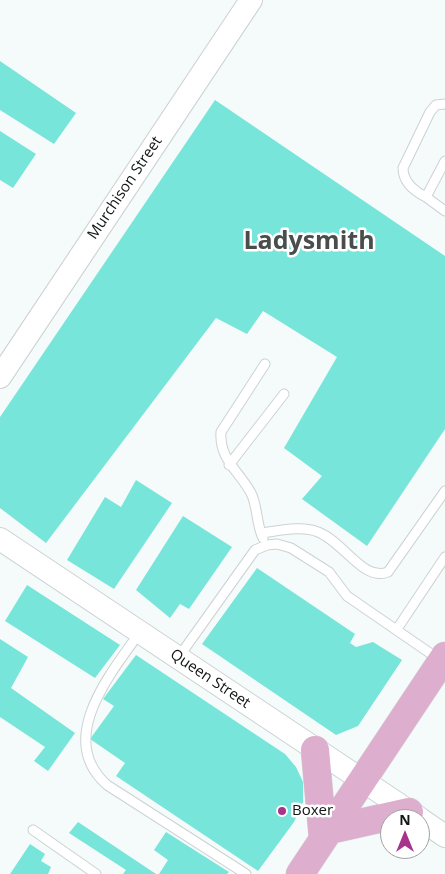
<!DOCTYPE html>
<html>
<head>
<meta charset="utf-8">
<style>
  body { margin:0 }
  #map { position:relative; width:445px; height:874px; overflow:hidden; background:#f5fbfa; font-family:"Open Sans",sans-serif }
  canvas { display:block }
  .north { position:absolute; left:380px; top:809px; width:50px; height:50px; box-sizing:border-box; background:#fff; border:1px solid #a1a1a1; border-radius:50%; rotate:0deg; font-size:14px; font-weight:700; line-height:20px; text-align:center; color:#131515 }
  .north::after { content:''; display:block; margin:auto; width:18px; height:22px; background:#a7338c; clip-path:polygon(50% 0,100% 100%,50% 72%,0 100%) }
</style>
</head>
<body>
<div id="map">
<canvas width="445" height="874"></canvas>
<div class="north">N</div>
</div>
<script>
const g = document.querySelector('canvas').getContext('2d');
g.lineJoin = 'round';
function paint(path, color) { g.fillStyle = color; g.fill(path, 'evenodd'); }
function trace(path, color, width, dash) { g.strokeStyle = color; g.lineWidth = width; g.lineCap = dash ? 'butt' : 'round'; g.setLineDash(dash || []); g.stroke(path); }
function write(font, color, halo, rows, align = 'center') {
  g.font = font + ' "Open Sans",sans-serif'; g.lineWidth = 5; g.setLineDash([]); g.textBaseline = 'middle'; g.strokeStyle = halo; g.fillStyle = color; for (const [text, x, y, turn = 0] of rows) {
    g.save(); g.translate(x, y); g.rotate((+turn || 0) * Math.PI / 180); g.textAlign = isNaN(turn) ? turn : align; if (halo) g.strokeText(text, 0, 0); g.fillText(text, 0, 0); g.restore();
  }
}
paint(new Path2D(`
  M 0,61 L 76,113 L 54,144 L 0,110 Z
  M 215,100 L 445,256 L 445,429 L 367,546 L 302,499 L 322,476 L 284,448 L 337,357 L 263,311 L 247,334 L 216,318 L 46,543 L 0,508 L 0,417 Z
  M 0,131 L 36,154 L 13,188 L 0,180 Z
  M 136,480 L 172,503 L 114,589 L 67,560 L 105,497 L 121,507 Z
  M 183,516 L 232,547 L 189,609 L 180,604 L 170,618 L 136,590 Z
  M 257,568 L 355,634 L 350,643 L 356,647 L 373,642 L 402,660 L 358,726 L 336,735 L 202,644 Z
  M 27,585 L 120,645 L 95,678 L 5,621 Z
  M 0,639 L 28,657 L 11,688 L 75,733 L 48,771 L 34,761 L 45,747 L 0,717 Z
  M 136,655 L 285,754 L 296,767 L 303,782 L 303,802 L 294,822 L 258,871 L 116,776 L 125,763 L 90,739 L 114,706 L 103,699 Z
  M 78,822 L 156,874 L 123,874 L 126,870 L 69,833 Z
  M 166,832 L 229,872 L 227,874 L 159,874 L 168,860 L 154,850 Z
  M 30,844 L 45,854 L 41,861 L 51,867 L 48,874 L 10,874 Z`), '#77e5da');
const service = new Path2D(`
  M 445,161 L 426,197 L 445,211
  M 426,197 C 414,191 403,182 403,168 L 430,112 L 436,105 L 445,104
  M 229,465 L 284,394
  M 261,533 C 278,531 302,525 318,532 C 344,542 363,582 388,572 L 445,491
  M 263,538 C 256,524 258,507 251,493 C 239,471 219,459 221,432 L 265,364
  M 397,629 L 445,557
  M 140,632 C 111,673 55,739 107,785 L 246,874
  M 178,658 L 255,550 L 267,545 L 277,544 L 291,548 L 329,572 L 347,596 L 440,660
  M 33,830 L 96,874`);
const tertiary = new Path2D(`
  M 0,377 L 251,0
  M 0,539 L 419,818
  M 420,819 L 445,836`);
const trunk = new Path2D(`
  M 315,750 L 323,839
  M 329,830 L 409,812
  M 300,874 L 445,656`);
trace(service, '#ccd2d2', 11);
trace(tertiary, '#ccd2d2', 24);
trace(trunk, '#d5d5d5', 29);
trace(service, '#fff', 9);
trace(tertiary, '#fff', 22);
trace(trunk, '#deaece', 28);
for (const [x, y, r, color] of [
  [282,811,5,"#a7338c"]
]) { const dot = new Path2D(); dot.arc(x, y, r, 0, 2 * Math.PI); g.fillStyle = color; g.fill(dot); trace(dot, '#fff', 2); }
write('15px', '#131515', '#fff', [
  ["Murchison Street",125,188,-56],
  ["Queen Street",210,679,34]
]);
write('15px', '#131515', '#fff', [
  ["Boxer",292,811]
], 'left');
write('bold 25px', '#494e4d', '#fff', [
  ["Ladysmith",309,242]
]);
</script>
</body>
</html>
